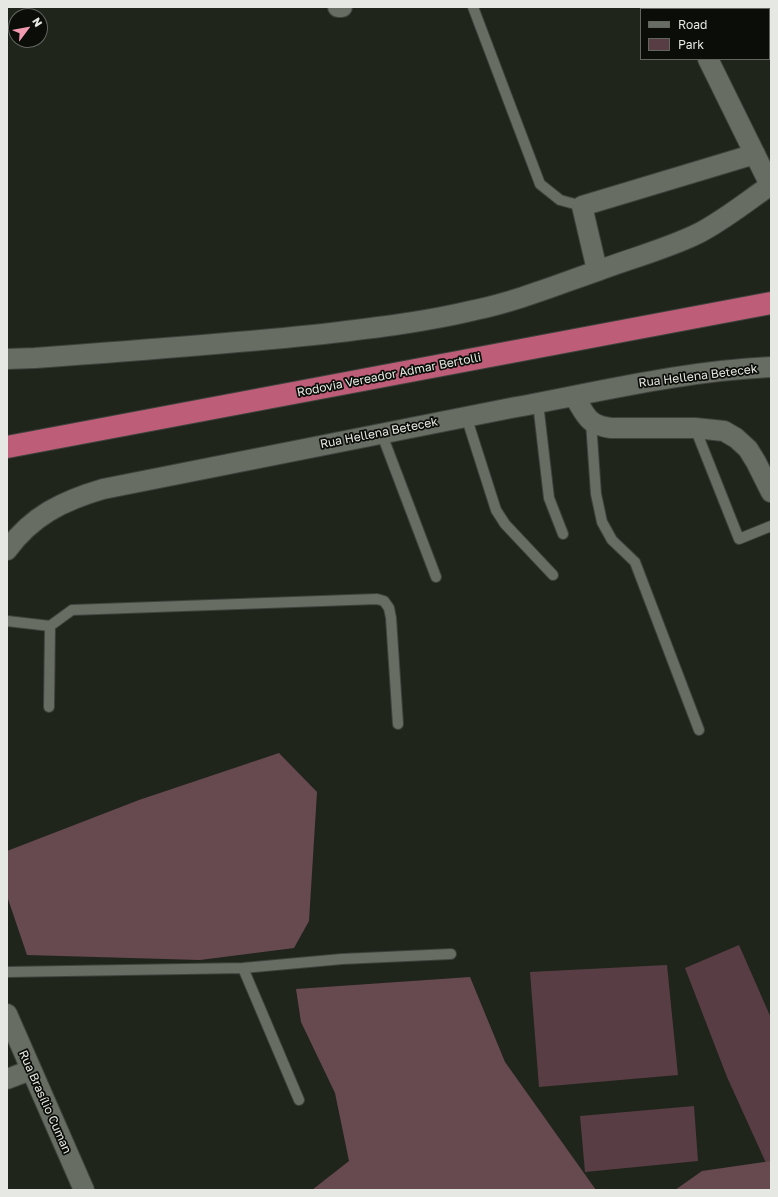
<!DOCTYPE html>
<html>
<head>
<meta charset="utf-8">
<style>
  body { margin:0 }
  #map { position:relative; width:778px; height:1197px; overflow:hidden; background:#20251c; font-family:"Golos Text",sans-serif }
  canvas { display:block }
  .frame { position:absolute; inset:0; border:8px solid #e5e8e3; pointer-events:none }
  .legend { position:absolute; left:640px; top:8px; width:130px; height:52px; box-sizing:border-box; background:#0b0d09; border:1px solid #626560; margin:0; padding:5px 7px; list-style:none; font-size:12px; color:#e5e8e3 }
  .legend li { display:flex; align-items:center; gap:8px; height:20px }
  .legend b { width:20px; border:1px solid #626560 }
  .north { position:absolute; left:8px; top:8px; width:40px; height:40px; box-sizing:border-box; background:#0b0d09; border:1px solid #626560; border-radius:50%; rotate:58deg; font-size:11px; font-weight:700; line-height:16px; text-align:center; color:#e5e8e3 }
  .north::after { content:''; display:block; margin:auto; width:14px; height:18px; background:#f29ab0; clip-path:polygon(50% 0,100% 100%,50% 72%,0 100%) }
</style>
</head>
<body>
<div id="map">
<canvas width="778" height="1197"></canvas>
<div class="frame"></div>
<ul class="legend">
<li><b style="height:5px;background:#676d63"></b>Road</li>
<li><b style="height:11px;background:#593d44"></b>Park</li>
</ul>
<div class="north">N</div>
</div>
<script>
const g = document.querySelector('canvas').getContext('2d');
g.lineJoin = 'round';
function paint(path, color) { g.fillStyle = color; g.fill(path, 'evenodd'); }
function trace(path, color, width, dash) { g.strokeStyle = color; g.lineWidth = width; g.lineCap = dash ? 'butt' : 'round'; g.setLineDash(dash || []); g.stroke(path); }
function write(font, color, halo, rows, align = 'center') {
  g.font = font + ' "Golos Text",sans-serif'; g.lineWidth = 3.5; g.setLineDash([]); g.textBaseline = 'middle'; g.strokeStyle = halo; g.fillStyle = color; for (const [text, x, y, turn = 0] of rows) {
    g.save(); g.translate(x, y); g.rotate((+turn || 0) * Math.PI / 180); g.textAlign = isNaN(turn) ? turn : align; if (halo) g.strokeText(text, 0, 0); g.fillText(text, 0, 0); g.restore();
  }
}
paint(new Path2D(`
  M 739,945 L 771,1018 L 771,1174 L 727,1077 L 685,968 Z
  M 667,965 L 678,1075 L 539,1087 L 530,972 Z
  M 694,1106 L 698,1161 L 585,1172 L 580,1116 Z`), '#593d44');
paint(new Path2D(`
  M 279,753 L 317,792 L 309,921 L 294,948 L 200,960 L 27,955 L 7,896 L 7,851 L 139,800 Z
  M 470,977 L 505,1062 L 596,1190 L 312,1190 L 349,1161 L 335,1093 L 301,1022 L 296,989 Z
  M 771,1161 L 771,1190 L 675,1190 L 702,1171 Z`), '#674950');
const lane = new Path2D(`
  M 473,7 L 540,184 L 560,200 L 582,206
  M 538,403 L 549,498 L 563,534
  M 466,416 L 496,510 L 505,524 L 553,575
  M 591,422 L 596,494 L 602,522 L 612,540 L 635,562 L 699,730
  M 695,428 L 739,539 L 771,526
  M 381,432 L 436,577
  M 7,621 L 50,626 L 72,610 L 377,599 L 384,601 L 389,608 L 391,618 L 398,724
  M 49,707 L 50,626
  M 243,968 L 299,1100
  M 7,972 L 243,968 L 342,959 L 451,954`);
const street = new Path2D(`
  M 338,7 L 342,7
  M 683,7 L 684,9
  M 708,59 L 770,185
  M 597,270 L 582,206 L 755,154
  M 7,359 L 35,358 C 131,351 227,344 323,334 C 374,328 425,322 475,310 C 518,301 559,284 600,270 C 632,258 666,249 697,234 C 723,221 747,201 771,185
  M 574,396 C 586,415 587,425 611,428 L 695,428 L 724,431 L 736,438 L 748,449 L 756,462 L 771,492
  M 7,550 C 32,516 62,501 103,489 C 239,461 375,434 511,408 C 598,392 683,371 771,367
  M 7,1014 L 84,1190
  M 7,1079 L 31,1070`);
const highway = new Path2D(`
  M 7,447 L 771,303`);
trace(lane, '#3e423c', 12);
trace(street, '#3e423c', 22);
trace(highway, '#3e423c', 24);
trace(lane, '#676d63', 10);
trace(street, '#676d63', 20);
trace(highway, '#bd5d78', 22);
write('12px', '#e5e8e3', '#0b0d09', [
  ["Rodovia Vereador Admar Bertolli",389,375,-11],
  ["Rua Hellena Betecek",698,376,-7],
  ["Rua Hellena Betecek",379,433,-11],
  ["Rua Brasílio Cuman",45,1102,66]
]);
</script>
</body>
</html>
